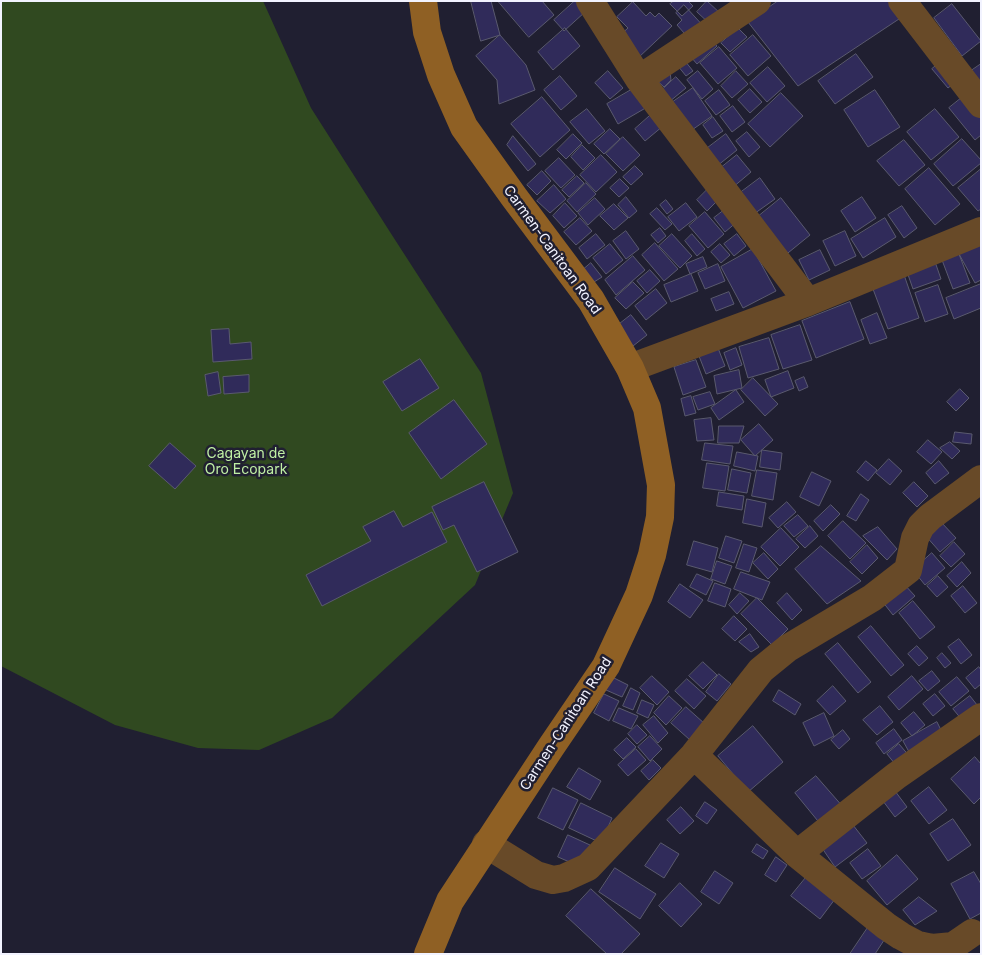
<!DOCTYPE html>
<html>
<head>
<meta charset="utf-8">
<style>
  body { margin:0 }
  #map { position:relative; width:982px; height:955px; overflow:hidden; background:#201f31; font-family:Inter,sans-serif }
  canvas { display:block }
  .frame { position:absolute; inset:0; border:2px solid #f2f3ff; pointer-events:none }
</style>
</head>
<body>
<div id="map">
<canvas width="982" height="955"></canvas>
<div class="frame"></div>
</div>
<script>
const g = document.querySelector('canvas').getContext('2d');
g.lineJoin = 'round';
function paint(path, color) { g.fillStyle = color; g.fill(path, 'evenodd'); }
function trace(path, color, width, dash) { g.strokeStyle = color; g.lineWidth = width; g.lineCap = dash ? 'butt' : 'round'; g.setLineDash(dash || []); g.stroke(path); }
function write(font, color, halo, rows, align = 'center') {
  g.font = font + ' Inter,sans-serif'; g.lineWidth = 5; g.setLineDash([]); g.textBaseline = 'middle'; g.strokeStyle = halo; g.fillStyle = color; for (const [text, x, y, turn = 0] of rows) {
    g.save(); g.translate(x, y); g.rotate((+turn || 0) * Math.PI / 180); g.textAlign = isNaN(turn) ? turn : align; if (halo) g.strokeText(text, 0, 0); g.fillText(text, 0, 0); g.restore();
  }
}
paint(new Path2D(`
  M 1,1 L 263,1 L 311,108 L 390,232 L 481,373 L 513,493 L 475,585 L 332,718 L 259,750 L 198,748 L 115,725 L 1,666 Z`), '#304920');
const building = new Path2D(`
  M 471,1 L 491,1 L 500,35 L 481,41 Z
  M 498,1 L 542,1 L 554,15 L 529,37 Z
  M 575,1 L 585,12 L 564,31 L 554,20 Z
  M 674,1 L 688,1 L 693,6 L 682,16 L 670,4 Z
  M 707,1 L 721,14 L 711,25 L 697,12 Z
  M 778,1 L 891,1 L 902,17 L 798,86 L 748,22 Z
  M 633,2 L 646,16 L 650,12 L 655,17 L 659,13 L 672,26 L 638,58 L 618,37 L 628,28 L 617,17 Z
  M 952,4 L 981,41 L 962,56 L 934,18 Z
  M 684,5 L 706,29 L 692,42 L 677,25 L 682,20 L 676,13 Z
  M 565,28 L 580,46 L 553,70 L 538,52 Z
  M 738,28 L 747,37 L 730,52 L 721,43 Z
  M 500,35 L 526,65 L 535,90 L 499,104 L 497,80 L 476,56 Z
  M 753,35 L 771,56 L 748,76 L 730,55 Z
  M 710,38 L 717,46 L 697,64 L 691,57 Z
  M 719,47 L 737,68 L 718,84 L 700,63 Z
  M 856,54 L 873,77 L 835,104 L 818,81 Z
  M 681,56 L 693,71 L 686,76 L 674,61 Z
  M 942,61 L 958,80 L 948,88 L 932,69 Z
  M 669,63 L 671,80 L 664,87 L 654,78 Z
  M 981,64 L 981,89 L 968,73 Z
  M 768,67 L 785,86 L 767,102 L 750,83 Z
  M 608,71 L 623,88 L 610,99 L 595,83 Z
  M 698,71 L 713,89 L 702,99 L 687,80 Z
  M 736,71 L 748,84 L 732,98 L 721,86 Z
  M 560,76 L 577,96 L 561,110 L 544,90 Z
  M 676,77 L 686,88 L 669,102 L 660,92 Z
  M 638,86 L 649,106 L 618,124 L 607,104 Z
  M 693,88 L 712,116 L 689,132 L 670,104 Z
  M 750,89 L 762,102 L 750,113 L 738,100 Z
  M 719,90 L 730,105 L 716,115 L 705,101 Z
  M 875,90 L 900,127 L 868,147 L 844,110 Z
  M 781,93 L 803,116 L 770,147 L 748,124 Z
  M 964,96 L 981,118 L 981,135 L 975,140 L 949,108 Z
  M 542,97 L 570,130 L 540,157 L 511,124 Z
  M 733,106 L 745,122 L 732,132 L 720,116 Z
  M 587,109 L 605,131 L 589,144 L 570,122 Z
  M 935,109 L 959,137 L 931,160 L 907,132 Z
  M 653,113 L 663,126 L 645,141 L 635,129 Z
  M 713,117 L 723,131 L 712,138 L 703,125 Z
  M 610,129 L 620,139 L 604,154 L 594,144 Z
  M 747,132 L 760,147 L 749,157 L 736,141 Z
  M 573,134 L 582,143 L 566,159 L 557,150 Z
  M 726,134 L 737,150 L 717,166 L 705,150 Z
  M 513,136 L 536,164 L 528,171 L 507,145 Z
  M 623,137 L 640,155 L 623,171 L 606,154 Z
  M 962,139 L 981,160 L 981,163 L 953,186 L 934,164 Z
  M 904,140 L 925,165 L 899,186 L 877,161 Z
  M 582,145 L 595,158 L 583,170 L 571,157 Z
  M 601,155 L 617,172 L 596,192 L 580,175 Z
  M 737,155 L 751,172 L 732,188 L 717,171 Z
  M 559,158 L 575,175 L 561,188 L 545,171 Z
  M 635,166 L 643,174 L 631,185 L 623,177 Z
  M 929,168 L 960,204 L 935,225 L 905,189 Z
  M 981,169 L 981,209 L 978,211 L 958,188 Z
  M 542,171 L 551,181 L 537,195 L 527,185 Z
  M 577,176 L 584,183 L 569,197 L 562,190 Z
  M 760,178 L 775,199 L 751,216 L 736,196 Z
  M 620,179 L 629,188 L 619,197 L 610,188 Z
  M 586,183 L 596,194 L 577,212 L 567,201 Z
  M 554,185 L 566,199 L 550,213 L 537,201 Z
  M 708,189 L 718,200 L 707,211 L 697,200 Z
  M 626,197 L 637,211 L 629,218 L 618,205 Z
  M 862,197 L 876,218 L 855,232 L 841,211 Z
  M 595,198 L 605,209 L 588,225 L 578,213 Z
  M 781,198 L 810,235 L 783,257 L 754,220 Z
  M 666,200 L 673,209 L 667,214 L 660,205 Z
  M 565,203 L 577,216 L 564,228 L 553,216 Z
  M 686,203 L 697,217 L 679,231 L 668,217 Z
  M 614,204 L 628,218 L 614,230 L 600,216 Z
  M 902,206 L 917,228 L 904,238 L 888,215 Z
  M 657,208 L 672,224 L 665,230 L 650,214 Z
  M 727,208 L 738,221 L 725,232 L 714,218 Z
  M 705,212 L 724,234 L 708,248 L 689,226 Z
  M 580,218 L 592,231 L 576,245 L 564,232 Z
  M 885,218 L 896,237 L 863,258 L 851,239 Z
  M 660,228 L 666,236 L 658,243 L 651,235 Z
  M 626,231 L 639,249 L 626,259 L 613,241 Z
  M 845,231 L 856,256 L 835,266 L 823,241 Z
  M 596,234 L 605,245 L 587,259 L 579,248 Z
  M 672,234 L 692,256 L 680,268 L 659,246 Z
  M 692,234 L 705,249 L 697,256 L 685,241 Z
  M 737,234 L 746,246 L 734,256 L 724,244 Z
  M 981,242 L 981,280 L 975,283 L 959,254 Z
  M 655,243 L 678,269 L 664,281 L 642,255 Z
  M 610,244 L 623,260 L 606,274 L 593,258 Z
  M 720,244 L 730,255 L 721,263 L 711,252 Z
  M 753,249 L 776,291 L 743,308 L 721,267 Z
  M 820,250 L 830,270 L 809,280 L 799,260 Z
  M 959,254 L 970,283 L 953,289 L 942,260 Z
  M 633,256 L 645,270 L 616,295 L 605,280 Z
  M 933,256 L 941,279 L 913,289 L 905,266 Z
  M 703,257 L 707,267 L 690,274 L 686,264 Z
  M 591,263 L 602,277 L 594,282 L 584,269 Z
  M 718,264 L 725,281 L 705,289 L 698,273 Z
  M 902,269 L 919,318 L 888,329 L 870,281 Z
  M 650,270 L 660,281 L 647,293 L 637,281 Z
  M 691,274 L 698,291 L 671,302 L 664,285 Z
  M 633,282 L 644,293 L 626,309 L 615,298 Z
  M 981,284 L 981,308 L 954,319 L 946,298 Z
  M 938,285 L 948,314 L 925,322 L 915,293 Z
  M 656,289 L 667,303 L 646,320 L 635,306 Z
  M 729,292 L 734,304 L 716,311 L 711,299 Z
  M 850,302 L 864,339 L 816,358 L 802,321 Z
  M 877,313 L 887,338 L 870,344 L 861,320 Z
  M 631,315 L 647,335 L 633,346 L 617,326 Z
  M 800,325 L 812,360 L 783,369 L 771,335 Z
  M 229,329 L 230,344 L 251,342 L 252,359 L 213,362 L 211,330 Z
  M 769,338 L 779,369 L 748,378 L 739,347 Z
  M 718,348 L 725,366 L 706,374 L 699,356 Z
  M 736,348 L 742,365 L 730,370 L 724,353 Z
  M 420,359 L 439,388 L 402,411 L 383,382 Z
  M 696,360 L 706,387 L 683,395 L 674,367 Z
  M 739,370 L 742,388 L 717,394 L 714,376 Z
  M 788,371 L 794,388 L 771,397 L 765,380 Z
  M 218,372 L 221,393 L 208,396 L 205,375 Z
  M 249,375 L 249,392 L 224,394 L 223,377 Z
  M 804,377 L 808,387 L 799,391 L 795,381 Z
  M 753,378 L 778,404 L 765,416 L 741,390 Z
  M 960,389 L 969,398 L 956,411 L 947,402 Z
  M 736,390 L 744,402 L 719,420 L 711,408 Z
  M 710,392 L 715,404 L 698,410 L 693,397 Z
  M 691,396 L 696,413 L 685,416 L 681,399 Z
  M 454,400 L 487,444 L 441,479 L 409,433 Z
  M 711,418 L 714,440 L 697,441 L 694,420 Z
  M 759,424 L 773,440 L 755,456 L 741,440 Z
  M 719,426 L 744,426 L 739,443 L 718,443 Z
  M 955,432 L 972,434 L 971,444 L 953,442 Z
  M 928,440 L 942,452 L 931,464 L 917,452 Z
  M 950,442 L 960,451 L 952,459 L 940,448 Z
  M 170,443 L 196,466 L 175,489 L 149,466 Z
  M 705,443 L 733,446 L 730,464 L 702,460 Z
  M 762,450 L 782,453 L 780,470 L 760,467 Z
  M 737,452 L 758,456 L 755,471 L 734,466 Z
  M 889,459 L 902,471 L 890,485 L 876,473 Z
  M 866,461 L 877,470 L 868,481 L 857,472 Z
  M 939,461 L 949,473 L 935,484 L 926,473 Z
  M 707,463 L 729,466 L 725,491 L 703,488 Z
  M 732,469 L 751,473 L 747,493 L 728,490 Z
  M 757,470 L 777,473 L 773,500 L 752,496 Z
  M 812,472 L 831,481 L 819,506 L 800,497 Z
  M 484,482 L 518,552 L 477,572 L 454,525 L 443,530 L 432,507 Z
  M 914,482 L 928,496 L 917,507 L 903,493 Z
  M 719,492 L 744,496 L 742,510 L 717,506 Z
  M 861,494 L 869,500 L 856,521 L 847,516 Z
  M 747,499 L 766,503 L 762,527 L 743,523 Z
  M 787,502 L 796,512 L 778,528 L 769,518 Z
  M 831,505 L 840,514 L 823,531 L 814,521 Z
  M 394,511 L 403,527 L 432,512 L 447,542 L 322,606 L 306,575 L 371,541 L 363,527 Z
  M 798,515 L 808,526 L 794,537 L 784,526 Z
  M 843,521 L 866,543 L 850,559 L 828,536 Z
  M 941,522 L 956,538 L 940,552 L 925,535 Z
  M 810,526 L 818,536 L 805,548 L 796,539 Z
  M 878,527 L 897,549 L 887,560 L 863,536 Z
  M 781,528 L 799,547 L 780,566 L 761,547 Z
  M 726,536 L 742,541 L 734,563 L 719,558 Z
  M 694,541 L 718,548 L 712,572 L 687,565 Z
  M 954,542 L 965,554 L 951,567 L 940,556 Z
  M 744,544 L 757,548 L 749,572 L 736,568 Z
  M 867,545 L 878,558 L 862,574 L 850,562 Z
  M 821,546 L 861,581 L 827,604 L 795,569 Z
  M 764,553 L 778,569 L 768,579 L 753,563 Z
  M 932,553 L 945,568 L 925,585 L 913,570 Z
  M 717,561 L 732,566 L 725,584 L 711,579 Z
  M 962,562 L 971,573 L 957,587 L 947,576 Z
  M 741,572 L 770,582 L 762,600 L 734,589 Z
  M 697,574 L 713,581 L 706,595 L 690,587 Z
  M 938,576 L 948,587 L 937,597 L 927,586 Z
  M 715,583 L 731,589 L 725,607 L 708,601 Z
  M 903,583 L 915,596 L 893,615 L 882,601 Z
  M 680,584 L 703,600 L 690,618 L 668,602 Z
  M 963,586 L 977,603 L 965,613 L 951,596 Z
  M 740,593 L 749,601 L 737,614 L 729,605 Z
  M 787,593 L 802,610 L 792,620 L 777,603 Z
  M 757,598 L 788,629 L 772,645 L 741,614 Z
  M 913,601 L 935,627 L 920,639 L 899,613 Z
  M 734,616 L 747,629 L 735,641 L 722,629 Z
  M 871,626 L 904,665 L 891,676 L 858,637 Z
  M 750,634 L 759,647 L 751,652 L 739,642 Z
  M 959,639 L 972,655 L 961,664 L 948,647 Z
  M 838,643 L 871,682 L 858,693 L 825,654 Z
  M 917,646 L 928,658 L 919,666 L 908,654 Z
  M 942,653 L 951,663 L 945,668 L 937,658 Z
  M 703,662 L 717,675 L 703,689 L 689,676 Z
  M 979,667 L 981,670 L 981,684 L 975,689 L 966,678 Z
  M 932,671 L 940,681 L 928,691 L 919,681 Z
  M 719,674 L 731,684 L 717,701 L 706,692 Z
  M 652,676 L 669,692 L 657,705 L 640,688 Z
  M 912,676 L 923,689 L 899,710 L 888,697 Z
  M 612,677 L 628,685 L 622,697 L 606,690 Z
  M 957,677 L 969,691 L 951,706 L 939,692 Z
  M 687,679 L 706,696 L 694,709 L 675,691 Z
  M 833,686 L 846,701 L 830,715 L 817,701 Z
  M 631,688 L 640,693 L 633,710 L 623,706 Z
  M 779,690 L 801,704 L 795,715 L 773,701 Z
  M 604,694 L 619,701 L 609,721 L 594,713 Z
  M 935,694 L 945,706 L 933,716 L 923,704 Z
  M 669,696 L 682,708 L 666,725 L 654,713 Z
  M 970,696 L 981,710 L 967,726 L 953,709 Z
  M 642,700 L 654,705 L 648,718 L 637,713 Z
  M 880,706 L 893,722 L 877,735 L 863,720 Z
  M 686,707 L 705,724 L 690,740 L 671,723 Z
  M 619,708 L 638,716 L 631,729 L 613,721 Z
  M 914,712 L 925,725 L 912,736 L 901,723 Z
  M 824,713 L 834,736 L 814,746 L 803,723 Z
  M 654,716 L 668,733 L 658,743 L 643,725 Z
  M 937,722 L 946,740 L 913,759 L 903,741 Z
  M 637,725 L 647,735 L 637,744 L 628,734 Z
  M 753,726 L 783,762 L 748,792 L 718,756 Z
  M 894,729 L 902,740 L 884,754 L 876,743 Z
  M 843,730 L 850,739 L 839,749 L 831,740 Z
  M 650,736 L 662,749 L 650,761 L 638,747 Z
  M 627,738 L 636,747 L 623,759 L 614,750 Z
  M 899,744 L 911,758 L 899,769 L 887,754 Z
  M 636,749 L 646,760 L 628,776 L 618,765 Z
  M 975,757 L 981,764 L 981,797 L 974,804 L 951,779 Z
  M 653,760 L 661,768 L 649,780 L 641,771 Z
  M 579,768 L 601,781 L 590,800 L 567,787 Z
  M 816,776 L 844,808 L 822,826 L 795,793 Z
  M 929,787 L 947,810 L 929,824 L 911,801 Z
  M 553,788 L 578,800 L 563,830 L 538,818 Z
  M 895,791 L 907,807 L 895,817 L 883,801 Z
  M 705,802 L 717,810 L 707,824 L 696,816 Z
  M 581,803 L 612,818 L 601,843 L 569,828 Z
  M 681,807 L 694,821 L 680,834 L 667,820 Z
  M 953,819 L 971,845 L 948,861 L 930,834 Z
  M 853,825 L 867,843 L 835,867 L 822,848 Z
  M 568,835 L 590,845 L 581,867 L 558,857 Z
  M 661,843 L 679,854 L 664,878 L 645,866 Z
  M 757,844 L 768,851 L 763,859 L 752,852 Z
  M 868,849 L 881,866 L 862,879 L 850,863 Z
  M 897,855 L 918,879 L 887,905 L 867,881 Z
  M 776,857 L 787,865 L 776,882 L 765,875 Z
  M 615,868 L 656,894 L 640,919 L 599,892 Z
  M 813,869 L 841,891 L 820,919 L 791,896 Z
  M 715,871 L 733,883 L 719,904 L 701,892 Z
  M 974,872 L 981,884 L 981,913 L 970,919 L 951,884 Z
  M 680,883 L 702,904 L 681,927 L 659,906 Z
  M 591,889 L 640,934 L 621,954 L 607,954 L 566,916 Z
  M 919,897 L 937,911 L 915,925 L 903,910 Z
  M 871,923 L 888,934 L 875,954 L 850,954 Z`);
paint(building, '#302b5a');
trace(building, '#5a5a6f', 1);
trace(new Path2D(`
  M 590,1 L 639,79 L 808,302
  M 902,1 L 981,104
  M 639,79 L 757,1
  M 630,368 L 808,302 L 981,231
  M 694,755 L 797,854 L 886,926 L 901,936 L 918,945 L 932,948 L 953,946 L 972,933
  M 486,844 L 536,875 L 553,880 L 564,878 L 588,867 L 694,755 L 761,670 L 788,648 L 872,598 L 908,570 L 915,538 L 921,526 L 930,517 L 981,479
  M 797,854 L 896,776 L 981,717`), '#684a28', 28);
trace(new Path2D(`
  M 423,1 L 427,32 L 441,75 L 464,127 L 514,197 L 591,300 L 630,368 L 647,408 L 661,485 L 660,517 L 652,555 L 639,595 L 606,666 L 551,747 L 450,901 L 428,954`), '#8f6024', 28);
write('14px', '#f2f3ff', '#201f31', [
  ["Carmen-Canitoan Road",552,250,54],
  ["Carmen-Canitoan Road",566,724,-57]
]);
write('14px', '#bfefa4', '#201f31', [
  ["Cagayan de",246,454],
  ["Oro Ecopark",246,470]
]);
</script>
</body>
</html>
